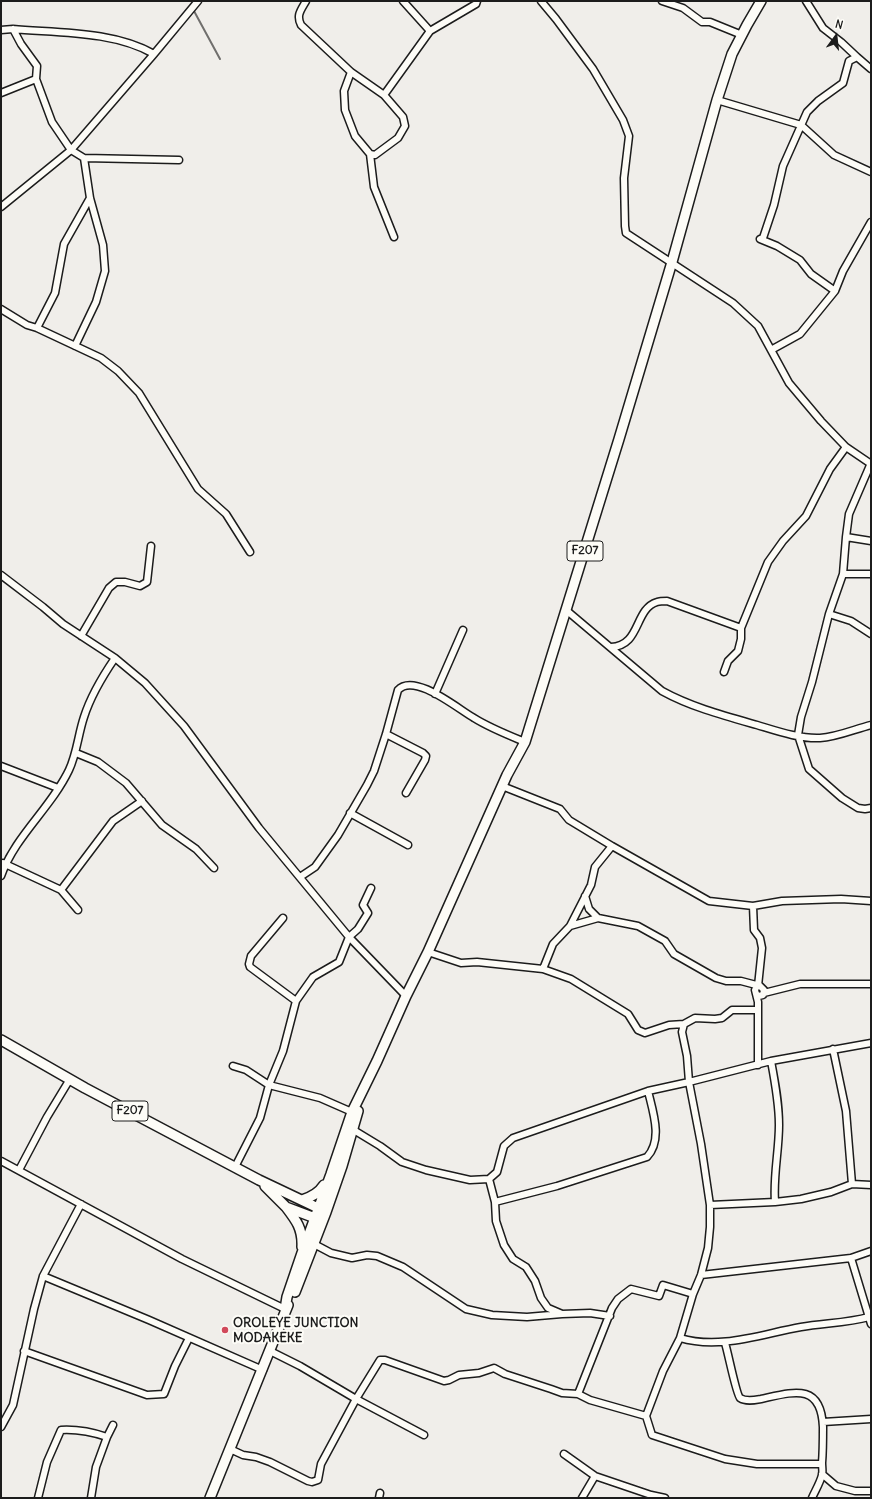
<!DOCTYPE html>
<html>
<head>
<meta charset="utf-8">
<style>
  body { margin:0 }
  #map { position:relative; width:872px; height:1499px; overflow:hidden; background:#f0eeea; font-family:Delius,sans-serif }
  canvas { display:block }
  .frame { position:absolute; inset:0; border:2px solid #1c1c1c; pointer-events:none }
  .north { position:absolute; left:816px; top:16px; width:40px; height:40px; -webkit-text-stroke:3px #fdfcf7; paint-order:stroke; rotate:15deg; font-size:11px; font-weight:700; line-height:16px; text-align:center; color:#1c1c1c }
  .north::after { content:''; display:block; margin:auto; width:14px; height:18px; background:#1c1c1c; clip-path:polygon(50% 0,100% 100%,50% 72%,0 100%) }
</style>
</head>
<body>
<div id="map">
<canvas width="872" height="1499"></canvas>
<div class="frame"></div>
<div class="north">N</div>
</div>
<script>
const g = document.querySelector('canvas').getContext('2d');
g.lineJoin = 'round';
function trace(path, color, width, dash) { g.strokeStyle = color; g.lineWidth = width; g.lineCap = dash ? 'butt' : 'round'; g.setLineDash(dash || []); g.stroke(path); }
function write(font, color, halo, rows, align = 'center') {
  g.font = font + ' Delius,sans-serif'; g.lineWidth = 4; g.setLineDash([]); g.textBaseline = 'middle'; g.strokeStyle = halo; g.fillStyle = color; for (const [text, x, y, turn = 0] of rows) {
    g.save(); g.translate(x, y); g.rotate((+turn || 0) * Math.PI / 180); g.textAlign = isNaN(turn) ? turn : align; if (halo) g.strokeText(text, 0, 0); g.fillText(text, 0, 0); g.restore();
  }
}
trace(new Path2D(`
  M 194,11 L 220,59`), '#706f6d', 2);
const minor = new Path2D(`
  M 306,1 C 301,10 296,15 301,25 L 351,72 L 384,95 L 403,117 L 405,126 L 398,138 L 375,155 L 370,154
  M 541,1 L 556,19 L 593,69 L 623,120 L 629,136 L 624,178 L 625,226 L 626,233 L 733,303 L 758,326 L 789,383 L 821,421 L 846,447 L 871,464
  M 662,1 L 683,8 L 702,22 L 710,22 L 742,35
  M 806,1 L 823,28 L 841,42 L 857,57 L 871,69
  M 13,29 L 21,44 L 37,66 L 36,79 L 52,122 L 71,150 L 84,158 L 179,160
  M 1,30 L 13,29 C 59,33 114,31 154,54
  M 430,31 L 476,4 L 477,1
  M 351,72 L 344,91 L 345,110 L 355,136 L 370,154 L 374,187 L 394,237
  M 1,93 L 36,79
  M 384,95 L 430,31 L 403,1
  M 717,100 L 801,125 L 834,155 L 871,172
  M 1,207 L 71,150 L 154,54 L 198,1
  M 835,291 L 811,274 L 800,260 L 777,246 L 760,239 L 763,238 L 774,205 L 783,166 L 807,112 L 818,101 L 843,83 L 849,61 L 857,57
  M 1,309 L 27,325 L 37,328 L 101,358 L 118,371 L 139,393 L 198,489 L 226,514 L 250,552
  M 37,328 L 55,293 L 64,244 L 90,198
  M 75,346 L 96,302 L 105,271 L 103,245 L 90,198 L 84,158
  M 771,350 L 800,334 L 835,291 L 843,271 L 871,222
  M 871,463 L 849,514 L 846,537 L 843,574 L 829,614 L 812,682 L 801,717 L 798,735 L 809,769 L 842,798 L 858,808 L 865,809 L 871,808
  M 846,537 L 871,541
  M 843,574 L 871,574
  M 1,575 L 43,607 L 63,624 L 115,658 L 145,683 L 184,726 L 259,828 L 349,937 L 406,996
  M 566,610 L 662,691 C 691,707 725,716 757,725 C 777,731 800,739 820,738 C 837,737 855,729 871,725
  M 829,614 L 851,621 L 871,634
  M 81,636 L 109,588 L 116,582 L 125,582 L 140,586 L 147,582 L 151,546
  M 611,647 C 641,646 634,609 657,602 C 660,601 664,601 667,601 L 741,628
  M 724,672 L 728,661 L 738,651 L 741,639 L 741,628 L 768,562 L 783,541 L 806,516 L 830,469 L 846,447
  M 435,694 L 463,630
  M 386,734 L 423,753 L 426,756 L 425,760 L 406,793
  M 76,753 L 98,762 L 126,783 L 162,825 L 196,849 L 214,868
  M 1,766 L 58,788
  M 502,786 L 560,809 L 569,820 L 612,846 L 709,901 L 753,906 L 782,901 L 841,899 L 871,901
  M 350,813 L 408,845
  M 3,863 L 61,890 L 78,910
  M 1,876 C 15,836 51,808 69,770 C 77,753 78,735 84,717 C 91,695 102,677 115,658
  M 300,877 L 315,867 L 338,835 L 367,785 L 374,771 L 386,734 L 398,690 C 414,672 458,709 474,718 C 490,728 508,735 525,742
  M 61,890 L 113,821 L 142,801
  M 585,896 L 589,909 L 598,918
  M 753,906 L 754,930 L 760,938 L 762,948 L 758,986
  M 283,918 L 251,956 L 249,964 L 250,967 L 296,1001
  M 570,926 L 598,918 L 638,926 L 665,941 L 674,954 L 716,978 L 726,981 L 741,981 L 760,986 L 764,990 L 763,995 L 759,996 L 756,994 L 755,990 L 757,986
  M 428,952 L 461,963 L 477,962 L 543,969 L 571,979 L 628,1014 L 638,1030 L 645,1033 L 669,1025 L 684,1024 L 695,1018 L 715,1019 L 722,1018 L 732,1010 L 757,1010
  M 543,969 L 553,944 L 570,926 L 591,885 L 595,867 L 612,846
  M 764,993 L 800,984 L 871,984
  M 756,994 L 758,1002 L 758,1065
  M 684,1024 L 682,1032 L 687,1056 L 689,1082 L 701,1144 L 710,1205 L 710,1227 L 708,1248 L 701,1275 L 693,1294 L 680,1338 L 663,1371 L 646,1416 L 652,1435 L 725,1459 L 757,1464 L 822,1464
  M 833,1049 L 846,1111 L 852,1184
  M 771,1061 C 775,1082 779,1103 779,1125 C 779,1151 773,1176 775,1202
  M 233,1066 L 246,1070 L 269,1085 L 320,1098 L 352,1112
  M 352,1129 L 380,1146 L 402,1162 L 426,1170 L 470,1180 L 489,1179 L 497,1172 L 504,1146 L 513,1138 L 648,1091 L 689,1082 L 771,1061 L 871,1043
  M 1,1161 L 182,1259 L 285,1309
  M 235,1167 L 260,1118 L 269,1085 L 283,1051 L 296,1001 L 313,977 L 339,962 L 349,937 L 358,929 L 368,913 L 363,905 L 371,888
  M 19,1170 L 47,1117 L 70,1079
  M 489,1179 L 495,1202 L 496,1221 L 504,1245 L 513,1259 L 526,1267 L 535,1281 L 541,1298 L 548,1308 L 562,1314 L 590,1313 L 610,1316
  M 495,1202 L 557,1186 L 647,1157 C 663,1140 653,1112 648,1091
  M 710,1205 L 775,1202 L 801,1199 L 831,1192 L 852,1184 L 871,1185
  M 314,1244 L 331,1253 L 352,1258 L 367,1255 L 377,1256 L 403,1267 L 466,1309 L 492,1315 L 527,1317 L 562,1314
  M 851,1258 L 871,1324
  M 701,1275 L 851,1258 L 871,1251
  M 43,1276 L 149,1320 L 263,1370
  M 680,1338 C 720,1350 761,1334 801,1327 C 824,1323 847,1323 869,1317
  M 725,1343 C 728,1352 736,1394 740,1398 C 746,1402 755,1400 761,1399 C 793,1392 821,1382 823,1427 C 823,1439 823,1451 822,1463 C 822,1467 823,1472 822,1475 C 820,1483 815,1491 812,1498
  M 24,1351 L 147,1395 L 164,1394 L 175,1366 L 189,1338
  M 270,1351 L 300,1366 L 356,1399 L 424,1435
  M 578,1394 L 612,1308 L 618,1299 L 631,1289 L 659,1296 L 663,1285 L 693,1294
  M 823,1422 L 871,1419
  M 1,1427 L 13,1405 L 34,1309 L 43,1276 L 81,1204
  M 230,1449 L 243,1455 L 256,1457 L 270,1462 L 308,1481 L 312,1482 L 318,1480 L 321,1464 L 356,1399 L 380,1360 L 385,1360 L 444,1381 L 449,1380 L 459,1375 L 479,1373 L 494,1368 L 505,1374 L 551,1389 L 562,1393 L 578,1394 L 590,1400 L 646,1416
  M 564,1454 L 595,1476 L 651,1495 L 665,1498
  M 822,1474 L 836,1486 L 855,1491 L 871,1491
  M 38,1498 L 47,1462 L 61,1430 C 78,1429 92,1432 107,1437 L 113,1425
  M 91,1498 L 96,1467 L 107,1437
  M 379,1498 L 380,1493
  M 582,1498 L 595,1476`);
const primary = new Path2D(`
  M 1,1040 L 85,1088 L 259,1180 L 318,1208 L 320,1213
  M 265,1186 L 286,1207 L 315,1218 L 320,1216
  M 302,1200 C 312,1197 319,1193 324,1185
  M 286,1207 C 296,1220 303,1229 302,1247
  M 295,1292 L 326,1212 L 342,1166 L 358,1111
  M 285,1309 L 287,1297 L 302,1253 L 331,1174 L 352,1112 L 377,1061 L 406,996 L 428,952 L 507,775 L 525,742 L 619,439 L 672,262 L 717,100 L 732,54 L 747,25 L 761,1
  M 210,1498 L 288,1305`);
trace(minor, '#1c1c1c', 9);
trace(primary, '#1c1c1c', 12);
trace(minor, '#fdfcf7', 6);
trace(primary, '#fdfcf7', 9);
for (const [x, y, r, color] of [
  [225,1330,4,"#d1495b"]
]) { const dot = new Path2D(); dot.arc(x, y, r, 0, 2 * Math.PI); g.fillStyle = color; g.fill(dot); trace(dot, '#fdfcf7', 1.5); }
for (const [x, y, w] of [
  [585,551,36],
  [130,1111,36]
]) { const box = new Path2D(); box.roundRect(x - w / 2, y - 10, w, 20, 3); g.fillStyle = '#fdfcf7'; g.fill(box); trace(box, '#1c1c1c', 1); }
write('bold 12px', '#1c1c1c', null, [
  ["F207",585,551],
  ["F207",130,1111]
]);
write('bold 13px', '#1c1c1c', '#fdfcf7', [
  ["OROLEYE JUNCTION",233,1323],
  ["MODAKEKE",233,1338]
], 'left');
</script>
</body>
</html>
